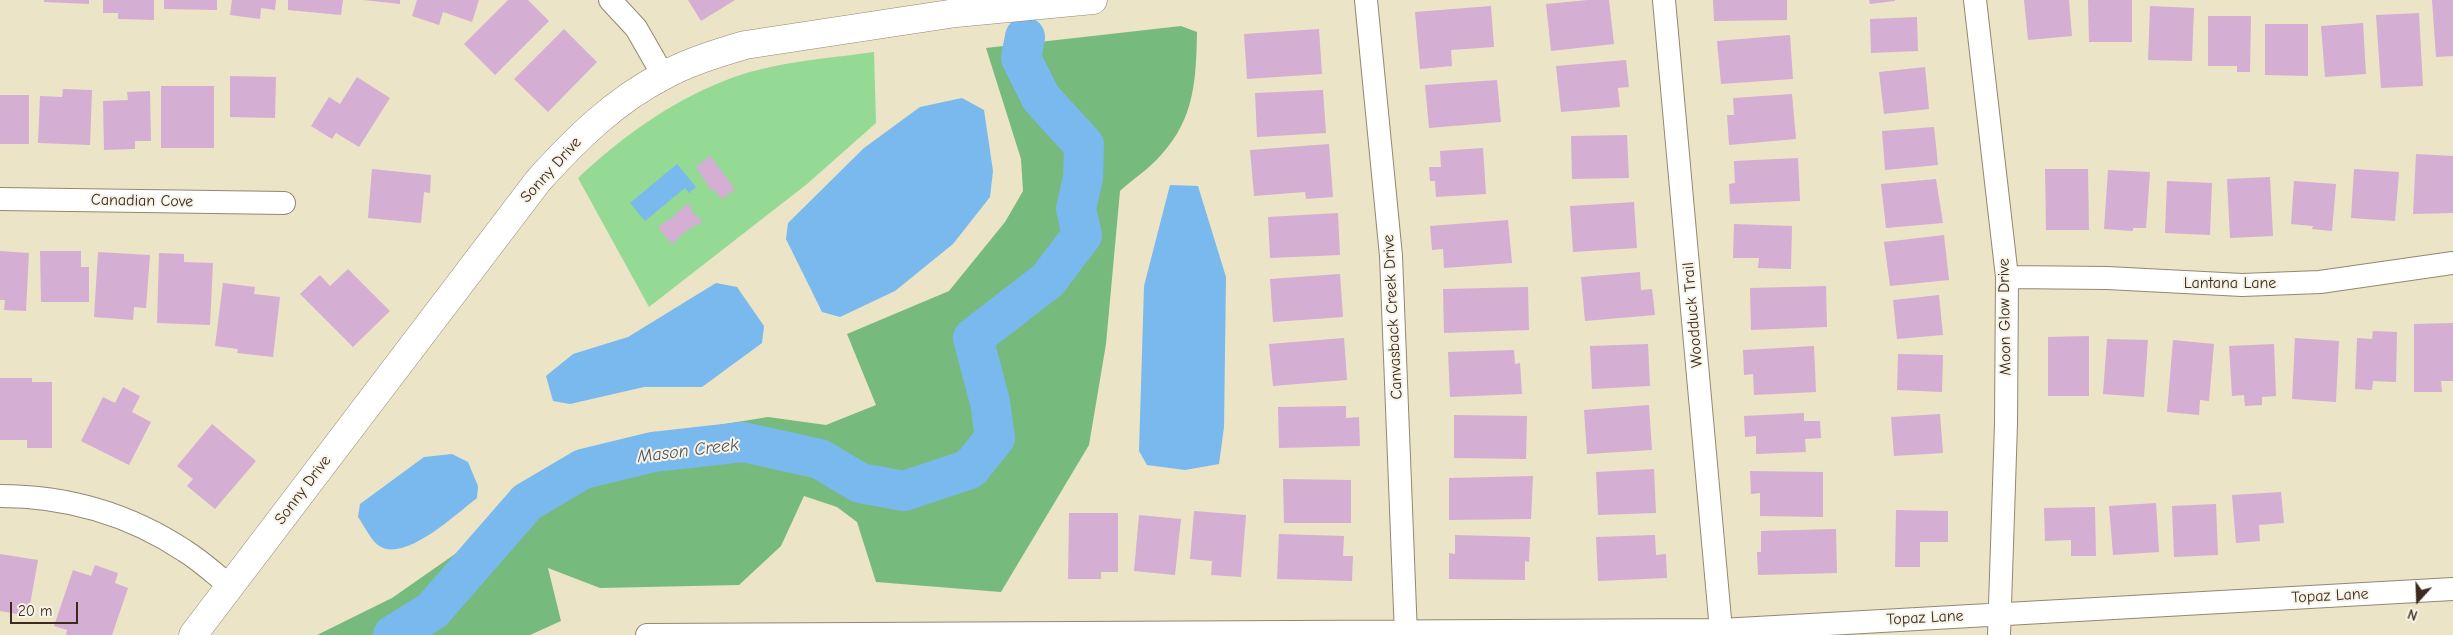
<!DOCTYPE html>
<html>
<head>
<meta charset="utf-8">
<style>
  body { margin:0 }
  #map { position:relative; width:2453px; height:635px; overflow:hidden; background:#ebe4c7; font-family:"Comic Neue",sans-serif }
  canvas { display:block }
  .north { position:absolute; left:2393px; top:575px; width:50px; height:50px; -webkit-text-stroke:4px #f7f3e8; paint-order:stroke; rotate:200deg; font-size:14px; font-weight:700; line-height:20px; text-align:center; color:#3b2a1e }
  .north::after { content:''; display:block; margin:auto; width:18px; height:22px; background:#3b2a1e; clip-path:polygon(50% 0,100% 100%,50% 72%,0 100%) }
  .scale { position:absolute; left:10px; top:602px; width:68px; height:22px; box-sizing:border-box; border:2px solid #3b2a1e; border-top:0; padding-left:6px; font-size:15px; line-height:18px; white-space:nowrap; color:#3b2a1e; -webkit-text-stroke:4px #f7f3e8; paint-order:stroke }
</style>
</head>
<body>
<div id="map">
<canvas width="2453" height="635"></canvas>
<div class="north">N</div>
<div class="scale">20 m</div>
</div>
<script>
const g = document.querySelector('canvas').getContext('2d');
g.lineJoin = 'round';
function paint(path, color) { g.fillStyle = color; g.fill(path, 'evenodd'); }
function trace(path, color, width, dash) { g.strokeStyle = color; g.lineWidth = width; g.lineCap = dash ? 'butt' : 'round'; g.setLineDash(dash || []); g.stroke(path); }
function write(font, color, halo, rows, align = 'center') {
  g.font = font + ' "Comic Neue",sans-serif'; g.lineWidth = 4; g.setLineDash([]); g.textBaseline = 'middle'; g.strokeStyle = halo; g.fillStyle = color; for (const [text, x, y, turn = 0] of rows) {
    g.save(); g.translate(x, y); g.rotate((+turn || 0) * Math.PI / 180); g.textAlign = isNaN(turn) ? turn : align; if (halo) g.strokeText(text, 0, 0); g.fillText(text, 0, 0); g.restore();
  }
}
paint(new Path2D(`
  M 874,52 L 876,123 L 807,184 L 649,307 L 578,178 C 621,138 668,103 724,81 C 771,62 824,59 874,52 Z`), '#94da94');
paint(new Path2D(`
  M 1181,26 L 1197,32 C 1196,79 1195,118 1161,155 C 1149,169 1133,179 1120,191 L 1106,344 L 1089,445 L 1001,592 L 876,582 L 857,522 L 837,507 L 804,496 L 781,546 L 739,585 L 600,588 L 548,568 L 561,621 L 530,635 L 317,635 L 392,598 L 468,545 L 542,475 L 581,450 L 644,437 L 768,417 L 826,425 L 876,405 L 847,334 L 949,291 L 1005,222 L 1023,191 L 1021,159 L 986,48 Z`), '#77ba7e');
paint(new Path2D(`
  M 962,98 L 984,110 L 993,171 L 990,197 L 953,244 L 895,291 L 840,317 L 822,312 L 786,239 L 788,223 L 864,148 L 920,107 Z
  M 677,164 L 696,187 L 689,193 L 685,188 L 645,221 L 630,203 Z
  M 1170,185 L 1198,186 L 1226,277 L 1224,427 L 1219,464 L 1185,470 L 1147,465 L 1139,451 L 1144,286 Z
  M 716,283 L 737,287 L 764,326 L 762,343 L 702,387 L 644,387 L 570,404 L 553,401 L 546,376 L 573,354 L 628,337 Z
  M 452,454 L 468,462 L 478,486 L 477,498 C 457,513 403,565 378,545 C 370,539 364,525 358,517 L 360,504 L 424,457 Z`), '#79b9ed');
trace(new Path2D(`
  M 393,635 L 432,611 L 527,502 L 583,469 L 653,452 L 743,442 L 820,459 L 860,483 L 904,491 L 970,469 L 995,438 L 990,402 L 973,338 L 1048,280 L 1082,235 L 1076,209 L 1083,178 L 1084,145 L 1041,98 L 1021,58 L 1025,37`), '#79b9ed', 40);
paint(new Path2D(`
  M 44,0 L 89,0 L 89,4 L 44,2 Z
  M 103,0 L 154,0 L 154,20 L 118,19 L 118,13 L 103,13 Z
  M 164,0 L 217,0 L 217,10 L 164,9 Z
  M 232,0 L 276,0 L 275,10 L 261,8 L 260,19 L 230,15 Z
  M 288,0 L 343,0 L 341,15 L 288,10 Z
  M 363,0 L 400,0 L 400,4 Z
  M 417,0 L 479,0 L 472,22 L 443,12 L 439,25 L 412,16 Z
  M 508,0 L 528,0 L 549,21 L 495,75 L 464,44 Z
  M 688,0 L 735,0 L 701,21 Z
  M 1588,0 L 1609,0 L 1614,44 L 1551,51 L 1546,4 Z
  M 1713,0 L 1787,0 L 1787,20 L 1714,21 Z
  M 1869,0 L 1895,0 L 1895,1 L 1870,4 Z
  M 2024,0 L 2069,0 L 2072,36 L 2028,40 Z
  M 2088,0 L 2132,0 L 2132,42 L 2089,42 Z
  M 2432,0 L 2453,0 L 2453,56 L 2436,57 Z
  M 1491,6 L 1494,47 L 1451,50 L 1452,66 L 1420,69 L 1415,12 Z
  M 2150,6 L 2194,8 L 2192,61 L 2148,60 Z
  M 2419,13 L 2423,86 L 2381,88 L 2376,15 Z
  M 2208,16 L 2251,16 L 2250,72 L 2237,72 L 2237,66 L 2208,66 Z
  M 1917,17 L 1918,51 L 1871,53 L 1870,19 Z
  M 2363,23 L 2366,74 L 2325,77 L 2321,26 Z
  M 2265,24 L 2308,24 L 2308,76 L 2265,75 Z
  M 564,29 L 597,62 L 548,112 L 514,79 Z
  M 1319,29 L 1322,74 L 1247,79 L 1244,34 Z
  M 1790,35 L 1793,79 L 1721,84 L 1717,41 Z
  M 1626,60 L 1629,87 L 1618,88 L 1620,107 L 1561,112 L 1556,66 Z
  M 1925,67 L 1929,109 L 1884,114 L 1879,72 Z
  M 230,76 L 276,77 L 275,118 L 230,117 Z
  M 357,77 L 390,98 L 359,147 L 336,133 L 332,139 L 311,126 L 329,97 L 340,104 Z
  M 1497,80 L 1501,122 L 1429,128 L 1425,85 Z
  M 161,86 L 214,86 L 214,148 L 161,148 Z
  M 63,89 L 92,90 L 90,145 L 38,143 L 40,96 L 62,97 Z
  M 1323,90 L 1326,133 L 1257,137 L 1255,93 Z
  M 150,91 L 151,141 L 135,141 L 135,149 L 104,150 L 103,101 L 128,100 L 127,92 Z
  M 1792,94 L 1796,139 L 1729,145 L 1727,115 L 1734,115 L 1733,98 Z
  M 0,95 L 29,95 L 29,144 L 0,144 Z
  M 1934,127 L 1938,165 L 1885,170 L 1882,131 Z
  M 1627,135 L 1629,178 L 1572,179 L 1571,136 Z
  M 1329,144 L 1333,197 L 1306,199 L 1305,192 L 1254,196 L 1250,150 Z
  M 1483,148 L 1486,194 L 1436,197 L 1435,181 L 1430,181 L 1429,167 L 1441,167 L 1440,151 Z
  M 2416,154 L 2453,156 L 2453,213 L 2413,214 Z
  M 710,156 L 735,189 L 722,199 L 713,189 L 711,190 L 696,167 Z
  M 1798,158 L 1800,201 L 1730,204 L 1729,184 L 1735,183 L 1734,161 Z
  M 372,169 L 431,175 L 430,193 L 424,192 L 421,223 L 368,218 Z
  M 2045,169 L 2088,169 L 2089,230 L 2046,230 Z
  M 2354,169 L 2399,172 L 2395,221 L 2351,218 Z
  M 2108,170 L 2150,172 L 2146,228 L 2133,228 L 2133,231 L 2104,229 Z
  M 2270,177 L 2273,236 L 2230,238 L 2227,179 Z
  M 1936,179 L 1943,223 L 1886,228 L 1881,184 Z
  M 2167,181 L 2212,183 L 2210,235 L 2165,233 Z
  M 2294,181 L 2336,184 L 2332,231 L 2312,229 L 2313,226 L 2291,224 Z
  M 1634,202 L 1637,248 L 1573,252 L 1570,206 Z
  M 688,203 L 694,214 L 703,221 L 686,231 L 672,244 L 658,227 L 674,216 Z
  M 1338,213 L 1340,255 L 1270,258 L 1268,217 Z
  M 1508,220 L 1512,263 L 1444,268 L 1443,249 L 1432,250 L 1430,226 Z
  M 1734,224 L 1792,226 L 1791,269 L 1758,268 L 1759,258 L 1733,258 Z
  M 1944,235 L 1949,280 L 1890,286 L 1884,242 Z
  M 0,251 L 29,253 L 26,311 L 4,310 L 5,300 L 0,300 Z
  M 40,251 L 81,251 L 81,267 L 89,267 L 89,302 L 41,302 Z
  M 98,252 L 150,255 L 146,308 L 134,307 L 133,320 L 94,317 Z
  M 159,253 L 184,254 L 184,262 L 213,263 L 210,325 L 157,323 Z
  M 348,269 L 390,311 L 353,347 L 300,294 L 320,275 L 330,286 Z
  M 1640,272 L 1641,290 L 1652,289 L 1655,315 L 1585,321 L 1581,277 Z
  M 1340,274 L 1343,317 L 1273,322 L 1270,279 Z
  M 223,283 L 255,287 L 254,294 L 280,297 L 273,357 L 237,353 L 238,349 L 215,346 Z
  M 1826,286 L 1827,327 L 1751,330 L 1750,288 Z
  M 1528,287 L 1529,330 L 1444,333 L 1443,289 Z
  M 1939,295 L 1943,335 L 1897,339 L 1893,300 Z
  M 2453,323 L 2453,381 L 2441,381 L 2442,392 L 2414,392 L 2414,324 Z
  M 2373,331 L 2397,332 L 2396,382 L 2373,381 L 2372,390 L 2355,389 L 2357,338 L 2372,339 Z
  M 2089,336 L 2089,396 L 2048,396 L 2048,337 Z
  M 1344,338 L 1347,380 L 1273,386 L 1269,344 Z
  M 2295,338 L 2339,341 L 2336,402 L 2292,399 Z
  M 2107,339 L 2148,340 L 2144,397 L 2103,394 Z
  M 2173,340 L 2214,344 L 2209,401 L 2200,400 L 2199,415 L 2167,412 Z
  M 1648,344 L 1650,386 L 1592,389 L 1590,346 Z
  M 2274,344 L 2276,396 L 2262,397 L 2262,405 L 2245,406 L 2244,395 L 2232,396 L 2229,346 Z
  M 1814,346 L 1816,392 L 1754,395 L 1753,374 L 1744,375 L 1743,350 Z
  M 1514,350 L 1515,364 L 1520,363 L 1522,394 L 1450,397 L 1448,352 Z
  M 1898,354 L 1943,355 L 1942,392 L 1897,390 Z
  M 0,378 L 32,378 L 32,382 L 52,382 L 52,448 L 27,448 L 27,440 L 0,440 Z
  M 123,387 L 140,396 L 132,412 L 151,422 L 129,465 L 81,441 L 103,397 L 115,403 Z
  M 1649,405 L 1652,450 L 1587,454 L 1584,410 Z
  M 1346,406 L 1346,418 L 1359,417 L 1360,446 L 1279,448 L 1278,407 Z
  M 1804,413 L 1804,421 L 1820,421 L 1821,438 L 1805,439 L 1806,452 L 1756,454 L 1756,436 L 1745,437 L 1744,416 Z
  M 1940,414 L 1943,453 L 1894,456 L 1891,417 Z
  M 1454,415 L 1527,416 L 1526,459 L 1454,458 Z
  M 212,424 L 256,461 L 215,509 L 187,486 L 193,479 L 177,466 Z
  M 1654,469 L 1656,513 L 1598,515 L 1596,472 Z
  M 1750,471 L 1823,472 L 1823,517 L 1760,516 L 1760,493 L 1751,494 Z
  M 1533,476 L 1531,519 L 1449,520 L 1449,478 Z
  M 1283,479 L 1351,480 L 1351,523 L 1284,523 Z
  M 2281,492 L 2284,523 L 2259,525 L 2260,541 L 2236,543 L 2232,495 Z
  M 2156,503 L 2159,552 L 2113,555 L 2109,506 Z
  M 2216,504 L 2218,555 L 2174,557 L 2172,506 Z
  M 2095,507 L 2096,556 L 2071,556 L 2071,540 L 2045,541 L 2044,508 Z
  M 1896,510 L 1948,511 L 1948,542 L 1920,542 L 1920,567 L 1895,567 Z
  M 1194,511 L 1246,515 L 1241,577 L 1211,575 L 1212,561 L 1190,559 Z
  M 1069,513 L 1118,513 L 1118,572 L 1101,572 L 1101,579 L 1068,579 Z
  M 1139,515 L 1181,519 L 1175,575 L 1134,571 Z
  M 1836,529 L 1837,573 L 1758,575 L 1757,552 L 1761,552 L 1761,531 Z
  M 1279,534 L 1344,536 L 1343,556 L 1353,556 L 1352,581 L 1277,579 Z
  M 1455,535 L 1530,537 L 1529,562 L 1525,561 L 1525,580 L 1449,579 L 1449,553 L 1455,554 Z
  M 1655,535 L 1656,555 L 1666,554 L 1667,578 L 1598,581 L 1596,537 Z
  M 0,554 L 38,560 L 28,616 L 0,611 Z
  M 95,565 L 118,573 L 115,583 L 128,588 L 112,635 L 66,635 L 67,630 L 54,626 L 73,570 L 91,576 Z`), '#d5aed3');
const minor = new Path2D(`
  M 610,0 L 636,28 L 663,75
  M 1366,0 L 1391,256 L 1406,635
  M 1664,0 L 1721,630
  M 1975,0 L 2007,277 L 2006,424 L 1999,635
  M 0,199 L 284,203
  M 2007,277 L 2107,278 L 2242,285 L 2320,282 L 2453,263
  M 0,496 C 66,496 129,514 185,551 C 201,561 215,574 230,586
  M 647,635 L 1721,630 L 2453,589`);
const tertiary = new Path2D(`
  M 193,635 L 538,181 C 574,141 614,101 663,76 C 688,62 718,53 745,45 L 956,13 L 1093,0`);
trace(minor, '#938772', 24);
trace(tertiary, '#938772', 29);
trace(minor, '#fff', 22);
trace(tertiary, '#fff', 28);
write('16px', '#3b2a1e', '#f7f3e8', [
  ["Sonny Drive",551,170,-48],
  ["Canadian Cove",142,201,1],
  ["Lantana Lane",2230,283],
  ["Woodduck Trail",1693,315,-95],
  ["Canvasback Creek Drive",1393,317,-93],
  ["Moon Glow Drive",2005,317,-91],
  ["Sonny Drive",303,490,-53],
  ["Topaz Lane",2330,596,-3],
  ["Topaz Lane",1925,618,-3]
]);
write('italic 18px', '#4e555c', '#f7f3e8', [
  ["Mason Creek",688,451,-7]
]);
</script>
</body>
</html>
